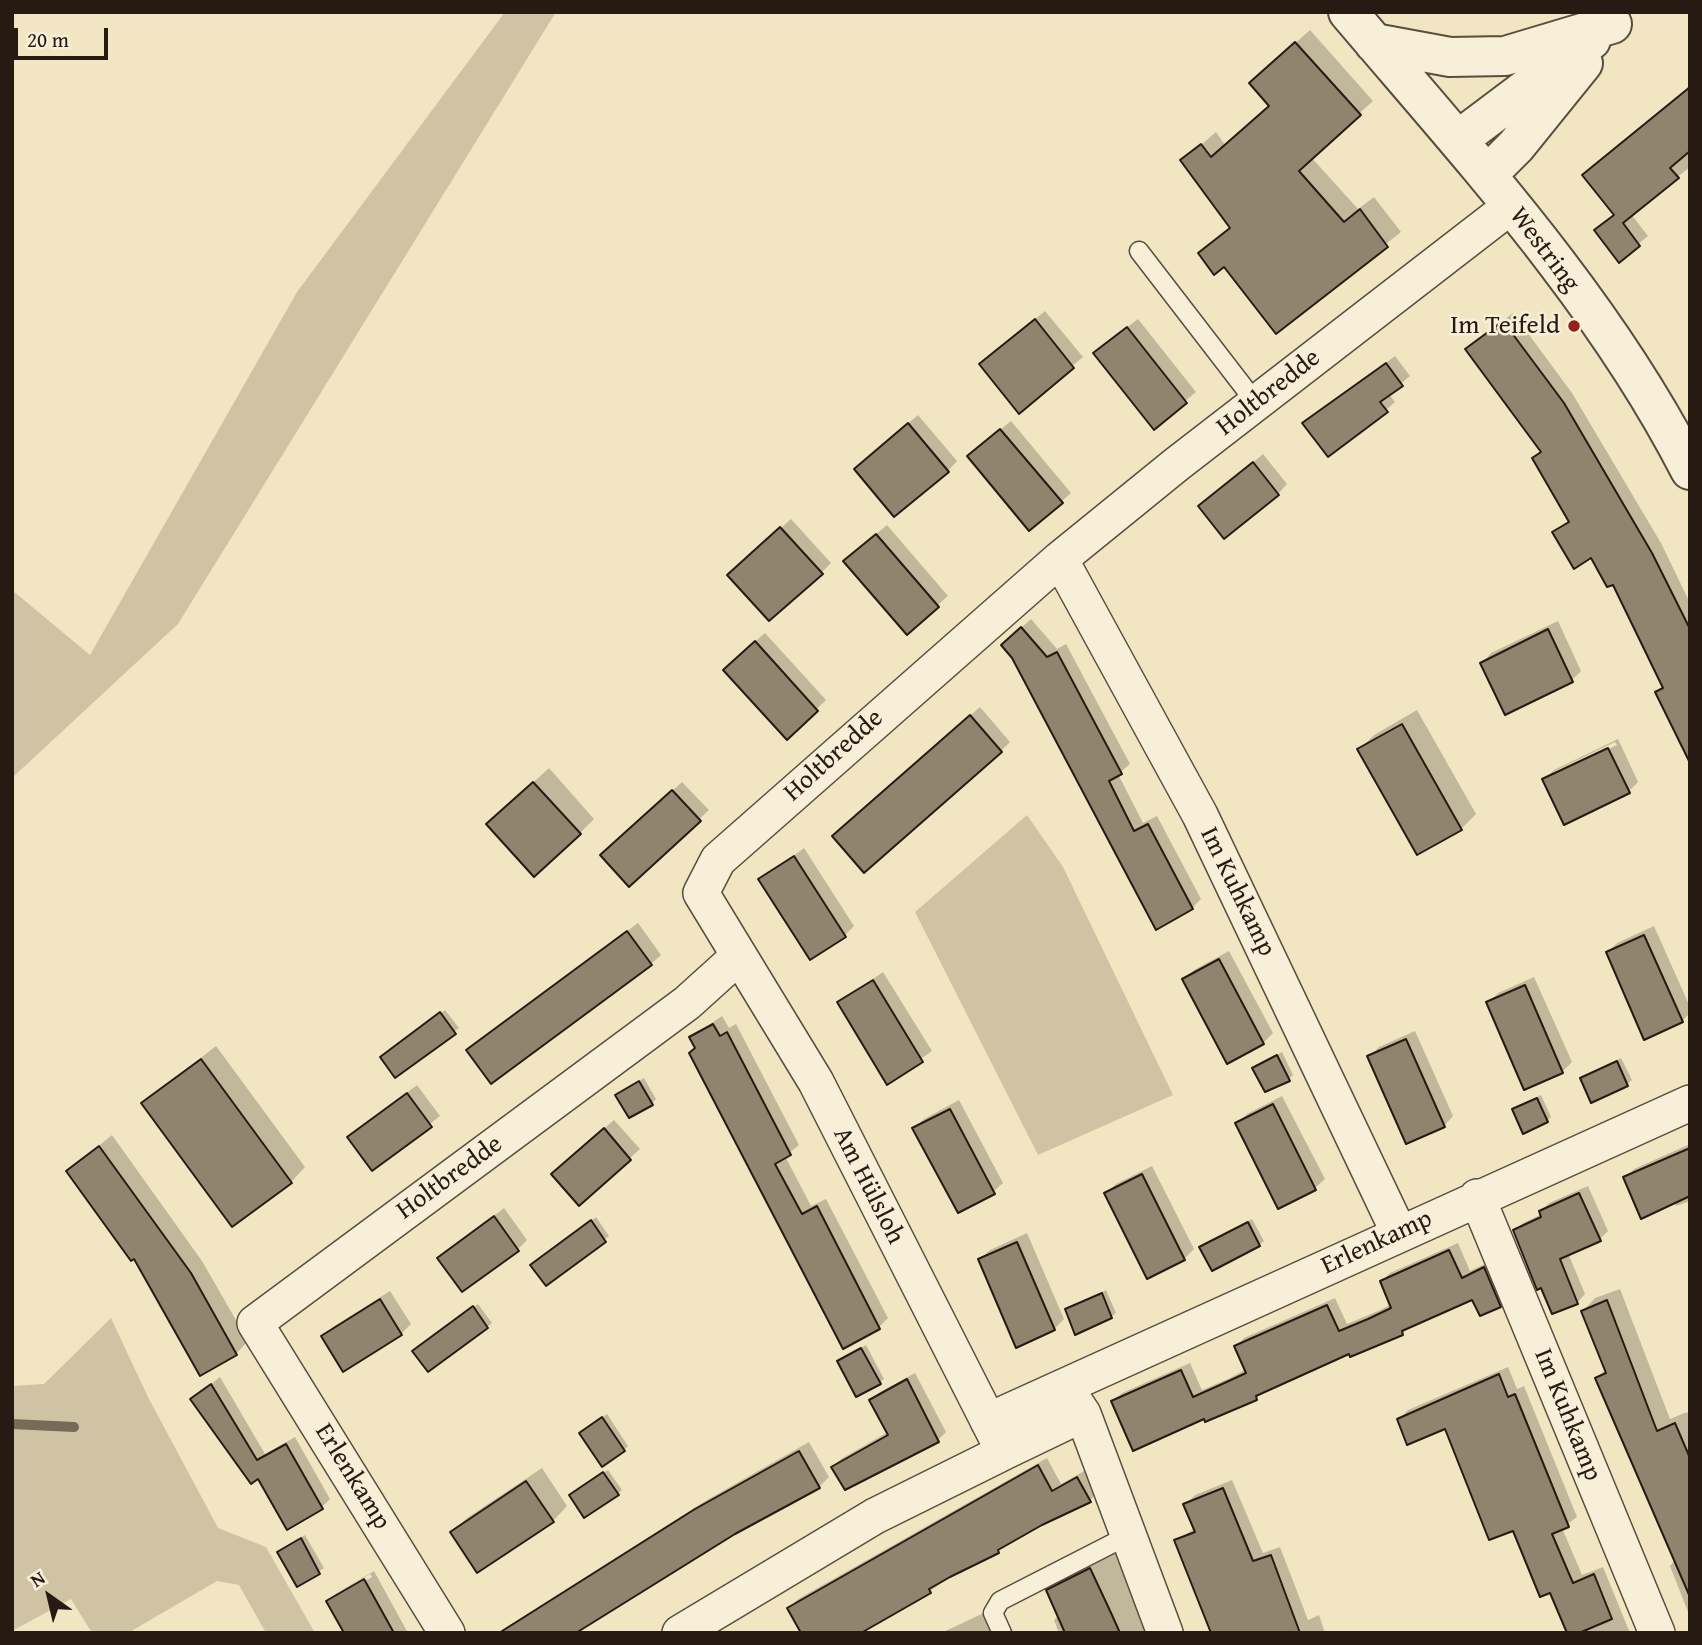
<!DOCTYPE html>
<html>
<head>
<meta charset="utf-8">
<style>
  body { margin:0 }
  #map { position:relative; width:1702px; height:1645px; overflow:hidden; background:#f2e6c2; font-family:"Gentium Book Plus",serif }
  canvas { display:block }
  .frame { position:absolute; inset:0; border:14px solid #271a13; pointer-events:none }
  .north { position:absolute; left:14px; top:1561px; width:70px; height:70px; -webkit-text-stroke:5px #f7efd7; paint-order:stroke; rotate:326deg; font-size:19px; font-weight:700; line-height:28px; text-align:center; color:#271a13 }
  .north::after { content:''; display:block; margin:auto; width:24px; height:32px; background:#271a13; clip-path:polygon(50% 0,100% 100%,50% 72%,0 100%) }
  .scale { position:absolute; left:14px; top:28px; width:94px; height:32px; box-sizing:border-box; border:4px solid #271a13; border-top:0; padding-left:9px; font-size:21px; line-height:24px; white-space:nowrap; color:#271a13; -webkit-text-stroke:5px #f7efd7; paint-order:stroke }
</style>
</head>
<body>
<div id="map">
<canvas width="1702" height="1645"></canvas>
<div class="frame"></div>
<div class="north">N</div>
<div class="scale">20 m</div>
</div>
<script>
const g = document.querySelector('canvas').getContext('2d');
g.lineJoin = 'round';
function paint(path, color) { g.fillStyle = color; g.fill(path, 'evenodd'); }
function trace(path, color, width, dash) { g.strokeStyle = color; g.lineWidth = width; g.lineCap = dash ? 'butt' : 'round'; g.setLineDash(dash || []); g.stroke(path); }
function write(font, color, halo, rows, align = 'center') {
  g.font = font + ' "Gentium Book Plus",serif'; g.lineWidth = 5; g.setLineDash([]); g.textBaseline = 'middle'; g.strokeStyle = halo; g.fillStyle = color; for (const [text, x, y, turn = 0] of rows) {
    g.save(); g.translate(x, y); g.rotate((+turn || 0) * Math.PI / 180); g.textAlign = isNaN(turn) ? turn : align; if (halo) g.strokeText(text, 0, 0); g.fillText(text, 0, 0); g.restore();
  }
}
paint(new Path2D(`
  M 505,12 L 556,12 L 178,624 L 12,778 L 12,590 L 90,655 L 297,292 Z
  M 1027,815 L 1063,867 L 1173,1095 L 1038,1155 L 915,912 Z
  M 111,1318 L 148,1397 L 218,1528 L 266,1547 L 315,1633 L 266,1633 L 239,1585 L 217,1581 L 128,1633 L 92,1633 L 71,1599 L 12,1631 L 12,1386 L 44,1384 Z`), '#cfc3a4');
paint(new Path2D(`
  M 1310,30 L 1373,101 L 1311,157 L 1358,209 L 1374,197 L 1401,232 L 1276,331 L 1224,265 L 1201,254 L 1231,226 L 1182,161 L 1216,132 L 1225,145 L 1271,105 L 1265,70 Z
  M 1690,83 L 1690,167 L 1631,214 L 1648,236 L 1619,260 L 1597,230 L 1615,214 Z
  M 1045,311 L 1083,357 L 1019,411 L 991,355 Z
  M 1513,313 L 1572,393 L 1661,543 L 1690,603 L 1690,759 L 1657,692 L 1664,685 L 1613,582 L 1592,556 L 1555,532 L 1570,519 L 1534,459 L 1542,451 L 1468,349 Z
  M 1138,319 L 1196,392 L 1154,427 L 1105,344 Z
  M 1395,356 L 1410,376 L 1389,394 L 1395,402 L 1386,410 L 1305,423 Z
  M 918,415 L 957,461 L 948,471 L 865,460 Z
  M 1011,421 L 1071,493 L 1061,502 L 979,447 Z
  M 1263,454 L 1287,484 L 1278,494 L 1201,506 Z
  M 791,519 L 831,563 L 821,573 L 739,565 Z
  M 887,525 L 948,596 L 907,632 L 855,552 Z
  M 1031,619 L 1057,649 L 1066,644 L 1130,764 L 1118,774 L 1143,823 L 1157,816 L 1201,899 L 1192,908 L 1156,927 L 1012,636 Z
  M 1558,621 L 1581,671 L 1572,680 L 1482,663 L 1491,653 Z
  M 765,633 L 826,700 L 787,738 L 734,660 Z
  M 980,707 L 1010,742 L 1001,751 L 843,827 Z
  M 1417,710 L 1476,814 L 1461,829 L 1418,853 L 1360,749 L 1374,735 Z
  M 1618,739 L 1638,782 L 1629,791 L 1544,780 L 1554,770 ZM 1615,742 L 1617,745 L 1553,776 L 1553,772 Z
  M 549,768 L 594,819 L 580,833 L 503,810 Z
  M 682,782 L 709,810 L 629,885 L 612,846 Z
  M 804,848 L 854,926 L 844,936 L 761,880 Z
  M 638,923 L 661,955 L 651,964 L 468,1050 Z
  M 1654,926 L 1690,1007 L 1690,1013 L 1682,1021 L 1608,952 L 1617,943 Z
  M 1229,951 L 1273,1033 L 1263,1043 L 1184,979 L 1194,970 Z
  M 883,972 L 932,1051 L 888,1082 L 839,1003 Z
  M 1534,977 L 1572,1062 L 1562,1072 L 1488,1003 L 1498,993 Z
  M 445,1010 L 459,1028 L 396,1075 L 386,1053 Z
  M 722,1016 L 729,1028 L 736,1024 L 799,1145 L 785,1156 L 811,1206 L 826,1199 L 888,1318 L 879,1327 L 844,1346 L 691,1037 Z
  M 1415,1031 L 1453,1116 L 1444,1126 L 1369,1057 L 1379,1047 Z
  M 216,1046 L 305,1167 L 291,1182 L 143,1103 Z
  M 1282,1052 L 1293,1075 L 1289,1079 L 1255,1068 Z
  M 1621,1058 L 1632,1080 L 1627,1084 L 1582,1078 Z
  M 644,1078 L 656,1099 L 652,1103 L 618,1095 Z
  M 417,1085 L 440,1116 L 372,1169 L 349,1137 Z
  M 1541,1095 L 1551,1117 L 1547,1121 L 1514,1109 Z
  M 1282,1096 L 1325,1179 L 1315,1188 L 1237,1124 L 1247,1114 Z
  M 959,1100 L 1003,1183 L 993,1192 L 914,1128 L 924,1119 Z
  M 614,1120 L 640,1149 L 579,1204 L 563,1165 Z
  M 112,1135 L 202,1261 L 248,1341 L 236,1354 L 135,1256 L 68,1171 Z
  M 1690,1144 L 1690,1201 L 1676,1206 L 1674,1201 L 1625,1178 L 1634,1169 Z
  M 1152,1166 L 1194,1249 L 1184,1259 L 1148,1277 L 1106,1194 L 1116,1184 Z
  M 1588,1186 L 1608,1231 L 1600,1239 L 1568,1253 L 1585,1294 L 1577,1303 L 1515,1231 L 1523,1223 L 1542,1214 L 1541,1211 L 1549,1203 Z
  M 504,1208 L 527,1240 L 518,1249 L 439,1258 Z
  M 596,1217 L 609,1236 L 546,1284 L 537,1261 Z
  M 1252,1219 L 1264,1241 L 1259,1245 L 1202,1247 Z
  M 1027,1233 L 1064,1319 L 1054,1329 L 980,1259 L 990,1250 Z
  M 1458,1243 L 1470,1271 L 1493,1260 L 1508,1297 L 1499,1305 L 1473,1298 L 1411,1325 L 1402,1333 L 1264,1390 L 1256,1398 L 1205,1417 L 1113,1401 L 1122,1393 L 1190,1363 L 1202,1390 L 1230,1378 L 1246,1369 L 1236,1347 L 1244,1338 L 1335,1298 L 1347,1324 L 1378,1311 L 1392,1304 L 1382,1281 L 1390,1273 Z
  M 1620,1289 L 1670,1419 L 1687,1412 L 1690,1417 L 1690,1617 L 1670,1566 L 1675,1560 L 1597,1378 L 1606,1369 L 1583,1311 L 1595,1298 Z
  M 1106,1290 L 1116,1313 L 1111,1317 L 1067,1310 Z
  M 390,1291 L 411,1324 L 401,1334 L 323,1337 L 333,1327 Z
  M 478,1304 L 492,1323 L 428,1370 L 419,1347 Z
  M 866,1345 L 884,1379 L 879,1383 L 839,1361 Z
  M 1508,1367 L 1517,1389 L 1524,1386 L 1577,1517 L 1562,1528 L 1582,1575 L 1603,1567 L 1630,1633 L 1569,1633 L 1551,1591 L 1446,1427 L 1399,1419 L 1408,1410 Z
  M 915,1373 L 946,1432 L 938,1440 L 846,1488 L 833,1467 L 841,1459 L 888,1432 L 872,1400 L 880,1392 Z
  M 220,1377 L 265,1454 L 295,1437 L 330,1499 L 322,1507 L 287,1527 L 258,1477 L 192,1399 Z
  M 607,1414 L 628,1446 L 624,1450 L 586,1429 Z
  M 809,1442 L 829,1477 L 819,1487 L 734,1533 L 576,1633 L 497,1633 L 707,1500 Z
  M 1047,1458 L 1061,1484 L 1086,1470 L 1098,1492 L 1090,1500 L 1067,1513 L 1065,1510 L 975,1565 L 973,1562 L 930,1591 L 849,1633 L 799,1633 L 802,1631 L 789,1608 L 798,1599 Z
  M 542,1468 L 567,1506 L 553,1521 L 452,1532 L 467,1518 Z
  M 608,1470 L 622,1490 L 617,1494 L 575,1491 Z
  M 1232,1480 L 1263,1553 L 1280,1547 L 1308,1620 L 1319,1615 L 1325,1633 L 1250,1633 L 1176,1541 L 1195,1528 L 1185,1505 L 1195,1495 Z
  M 305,1535 L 324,1568 L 297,1585 L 279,1552 Z
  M 1118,1541 L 1155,1622 L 1144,1633 L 1059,1633 L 1054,1620 L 1059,1615 L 1048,1591 L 1076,1563 Z
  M 374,1571 L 408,1633 L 346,1633 L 328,1601 L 338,1592 ZM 370,1574 L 372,1577 L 337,1597 L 337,1593 Z
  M 986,1612 L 995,1633 L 941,1633 Z`), '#0003');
trace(new Path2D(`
  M 12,1424 L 74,1427`), '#776b58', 10);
const building = new Path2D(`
  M 1295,42 L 1361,115 L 1299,171 L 1344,222 L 1360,209 L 1388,247 L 1276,334 L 1224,267 L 1214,275 L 1198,253 L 1230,228 L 1180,160 L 1201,144 L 1211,157 L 1269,106 L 1249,83 Z
  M 1690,87 L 1690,151 L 1670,168 L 1679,178 L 1623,223 L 1640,246 L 1619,263 L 1594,230 L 1614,215 L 1582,175 Z
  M 1035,319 L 1074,368 L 1019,414 L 979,364 Z
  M 1503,321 L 1564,403 L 1652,553 L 1690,629 L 1690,763 L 1655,692 L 1663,688 L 1613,585 L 1607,587 L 1591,558 L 1574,569 L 1552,532 L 1569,522 L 1532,458 L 1541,452 L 1465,349 Z
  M 1127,327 L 1187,403 L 1154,430 L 1093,353 Z
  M 1386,363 L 1403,386 L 1380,402 L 1388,412 L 1328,457 L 1302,423 Z
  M 908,423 L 949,472 L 894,517 L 854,469 Z
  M 1000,429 L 1063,503 L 1029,531 L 967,456 Z
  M 1253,462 L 1279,495 L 1224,539 L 1198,506 Z
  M 780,527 L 823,574 L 769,621 L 727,575 Z
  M 876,534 L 939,607 L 907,635 L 843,561 Z
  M 1021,627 L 1047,657 L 1057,652 L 1122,774 L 1109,781 L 1134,831 L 1148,824 L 1193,909 L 1156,930 L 1012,658 L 1001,645 Z
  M 1548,629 L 1573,682 L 1505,715 L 1480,663 Z
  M 755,641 L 818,711 L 787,740 L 723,670 Z
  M 970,715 L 1002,752 L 864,873 L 832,836 Z
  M 1402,724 L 1462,830 L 1417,855 L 1357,749 Z
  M 1608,748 L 1630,793 L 1564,825 L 1542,779 Z
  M 533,782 L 581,834 L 534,877 L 486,824 Z
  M 672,790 L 701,821 L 629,887 L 600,855 Z
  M 794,856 L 846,937 L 810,960 L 758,879 Z
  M 627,931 L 652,965 L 491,1084 L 466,1050 Z
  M 1644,935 L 1683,1022 L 1644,1040 L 1606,952 Z
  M 1219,959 L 1264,1044 L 1227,1064 L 1182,979 Z
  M 873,980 L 923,1062 L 887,1085 L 837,1002 Z
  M 1525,985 L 1563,1073 L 1524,1090 L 1486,1002 Z
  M 440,1012 L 456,1034 L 395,1078 L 380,1057 Z
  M 713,1024 L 720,1036 L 727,1032 L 791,1155 L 775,1164 L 802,1214 L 817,1206 L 880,1329 L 843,1349 L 689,1053 L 695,1048 L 689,1037 Z
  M 1406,1039 L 1445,1127 L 1406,1144 L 1367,1056 Z
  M 1277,1055 L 1290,1081 L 1265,1092 L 1252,1068 Z
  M 201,1059 L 292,1183 L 232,1227 L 141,1103 Z
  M 1617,1061 L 1628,1086 L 1591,1103 L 1580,1078 Z
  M 639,1081 L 653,1105 L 629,1118 L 615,1095 Z
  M 407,1093 L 432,1127 L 372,1171 L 347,1137 Z
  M 1537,1098 L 1548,1122 L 1523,1134 L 1512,1109 Z
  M 1273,1104 L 1316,1190 L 1278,1209 L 1235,1123 Z
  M 950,1109 L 995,1194 L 958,1213 L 912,1128 Z
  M 604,1128 L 631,1160 L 579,1206 L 551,1174 Z
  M 99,1146 L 191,1273 L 237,1355 L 200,1376 L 134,1259 L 131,1261 L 66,1171 Z
  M 1690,1148 L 1690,1196 L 1641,1219 L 1623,1177 Z
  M 1142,1174 L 1185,1260 L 1147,1279 L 1104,1193 Z
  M 1579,1193 L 1601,1241 L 1560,1259 L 1578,1304 L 1552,1314 L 1541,1288 L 1537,1290 L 1513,1230 L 1541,1217 L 1539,1211 Z
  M 494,1216 L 519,1251 L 462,1292 L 437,1258 Z
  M 591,1220 L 606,1242 L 546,1286 L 530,1265 Z
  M 1248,1222 L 1260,1246 L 1212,1271 L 1199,1247 Z
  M 1017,1242 L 1055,1330 L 1016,1348 L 978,1259 Z
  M 1449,1250 L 1462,1278 L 1484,1267 L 1501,1307 L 1480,1316 L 1472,1300 L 1402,1331 L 1403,1335 L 1350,1357 L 1349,1354 L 1256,1396 L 1257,1400 L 1205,1422 L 1204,1419 L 1133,1451 L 1111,1401 L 1181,1370 L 1193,1397 L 1220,1385 L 1246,1373 L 1234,1346 L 1327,1305 L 1339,1331 L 1368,1319 L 1391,1308 L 1380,1281 Z
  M 1102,1293 L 1112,1318 L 1075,1335 L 1065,1309 Z
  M 380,1299 L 402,1335 L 343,1372 L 321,1336 Z
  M 1607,1300 L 1657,1431 L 1675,1423 L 1690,1458 L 1690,1597 L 1595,1378 L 1606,1373 L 1581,1311 Z
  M 473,1306 L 488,1328 L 428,1372 L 412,1351 Z
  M 861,1348 L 881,1384 L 856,1397 L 837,1361 Z
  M 1499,1374 L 1508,1397 L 1515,1394 L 1569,1527 L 1552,1534 L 1573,1583 L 1594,1574 L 1612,1619 L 1579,1633 L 1567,1633 L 1550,1593 L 1540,1597 L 1513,1531 L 1489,1540 L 1445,1429 L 1407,1445 L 1397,1419 Z
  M 907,1379 L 939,1442 L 845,1490 L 831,1467 L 888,1435 L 869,1400 Z
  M 211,1384 L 257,1460 L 286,1444 L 323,1509 L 287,1530 L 258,1479 L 251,1484 L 190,1399 Z
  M 602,1417 L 625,1451 L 602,1467 L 579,1433 Z
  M 799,1451 L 820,1488 L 735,1534 L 576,1633 L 499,1633 L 695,1509 Z
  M 1038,1465 L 1052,1491 L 1077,1477 L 1091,1502 L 1042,1525 L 998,1550 L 999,1553 L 950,1577 L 929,1589 L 931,1593 L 861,1633 L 801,1633 L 787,1608 Z
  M 603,1472 L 619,1495 L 584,1518 L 569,1495 Z
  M 526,1481 L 554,1522 L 477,1573 L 450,1532 Z
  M 1223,1488 L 1253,1561 L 1271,1555 L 1300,1633 L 1211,1633 L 1174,1540 L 1195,1532 L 1183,1504 Z
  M 301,1538 L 320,1574 L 297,1587 L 277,1552 Z
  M 1090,1568 L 1112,1615 L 1120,1633 L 1065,1633 L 1046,1590 Z
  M 364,1579 L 394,1633 L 344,1633 L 326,1601 Z`);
paint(building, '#91846e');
trace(building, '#271a13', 2);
const service = new Path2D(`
  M 1139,251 L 1256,403
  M 1002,1633 L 993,1613 L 1000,1601 L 1129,1535`);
const minor = new Path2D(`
  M 1060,559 L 1200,815 L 1399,1233
  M 1477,1197 L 1657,1633
  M 1065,1387 L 1083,1414 L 1004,1452 L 816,1082 L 701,893 L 718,860 L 1060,559 L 1177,464 L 1511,206
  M 1083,1414 L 1165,1633
  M 988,1421 L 1690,1103
  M 447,1633 L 255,1323 L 687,1003 L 739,956
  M 680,1633 L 875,1516 L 1004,1452`);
const tertiary = new Path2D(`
  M 1348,12 C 1470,156 1604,301 1690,470
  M 1374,43 L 1450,57 L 1505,56 L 1612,24
  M 1458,140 L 1591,40
  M 1487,175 L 1516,146 L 1583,63`);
trace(service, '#5a4d3f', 21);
trace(minor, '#5a4d3f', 38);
trace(tertiary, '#5a4d3f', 42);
trace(service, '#f7efd7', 18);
trace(minor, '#f7efd7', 35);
trace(tertiary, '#f7efd7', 38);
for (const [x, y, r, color] of [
  [1574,326,7,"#8f2418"]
]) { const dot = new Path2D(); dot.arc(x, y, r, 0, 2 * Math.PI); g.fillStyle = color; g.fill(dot); trace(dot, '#f7efd7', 2.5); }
write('26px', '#271a13', '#f7efd7', [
  ["Westring",1544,250,53],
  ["Holtbredde",1269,393,-38],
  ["Holtbredde",834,756,-42],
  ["Im Kuhkamp",1237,892,64],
  ["Holtbredde",450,1178,-36],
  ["Am Hülsloh",868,1186,63],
  ["Erlenkamp",1377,1243,-25],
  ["Im Kuhkamp",1567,1415,68],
  ["Erlenkamp",352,1477,58]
]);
write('26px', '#271a13', '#f7efd7', [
  ["Im Teifeld",1560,326]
], 'right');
</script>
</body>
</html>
